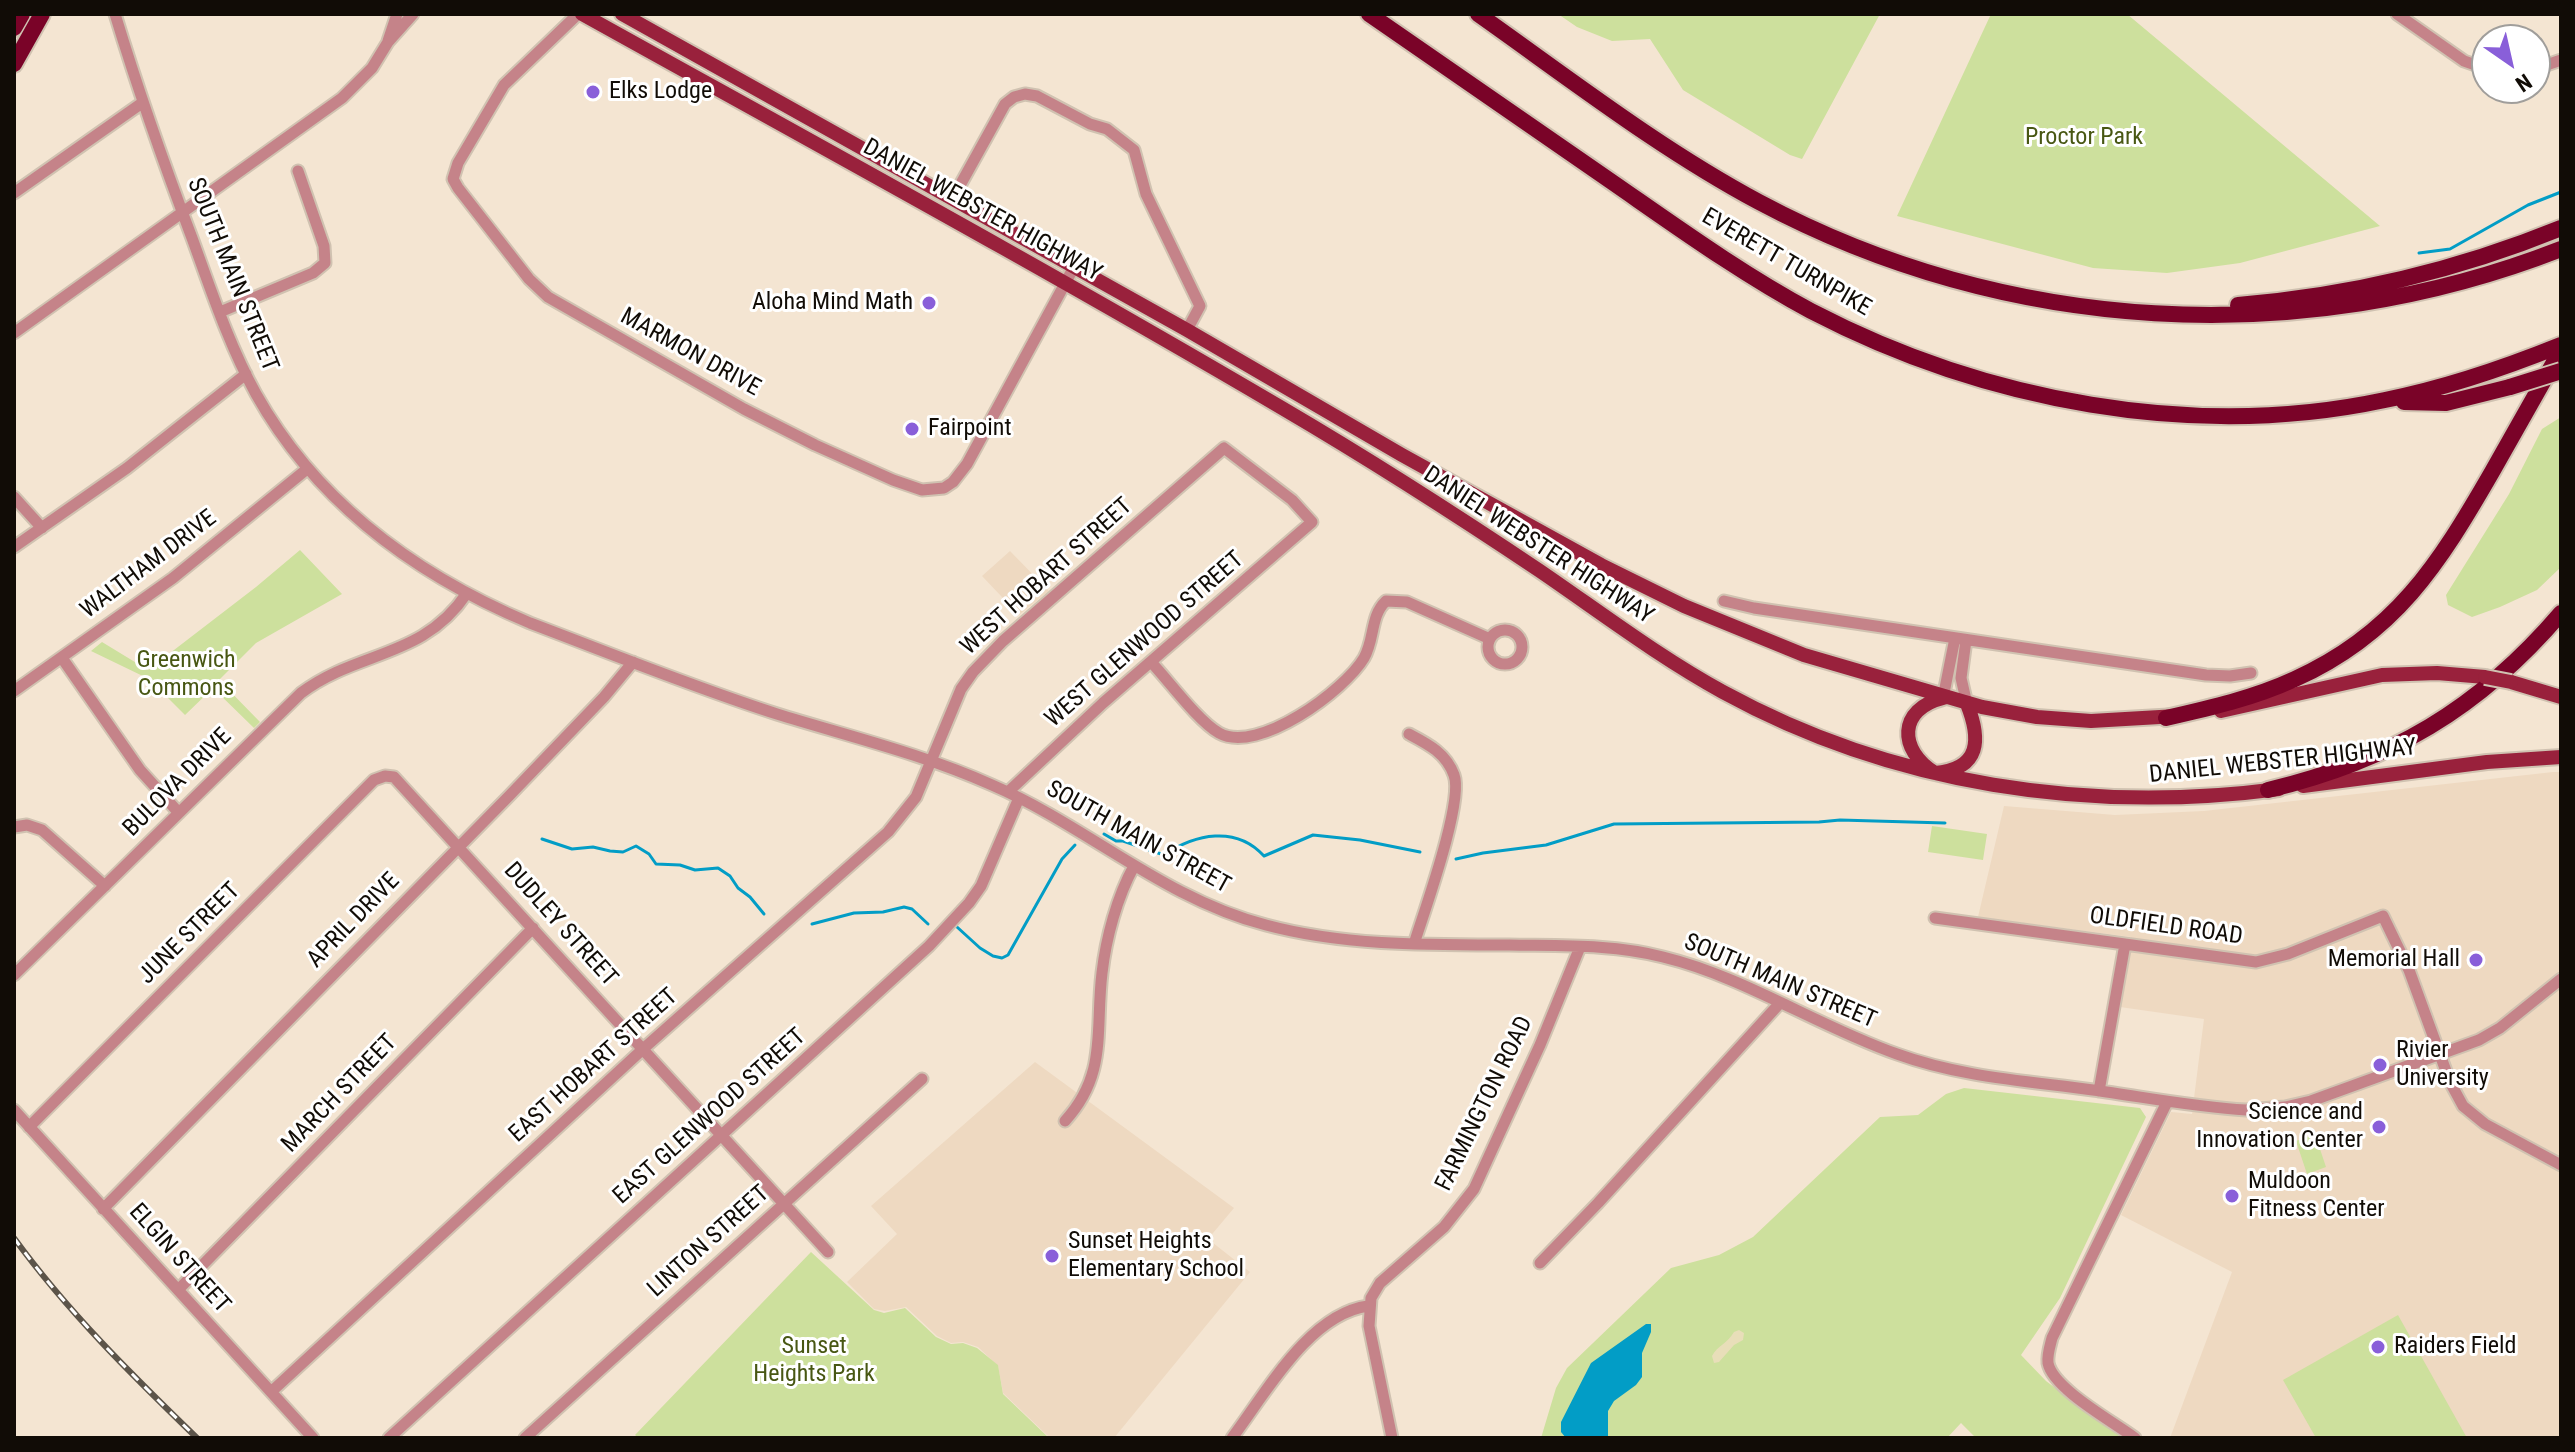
<!DOCTYPE html>
<html>
<head>
<meta charset="utf-8">
<style>
  body { margin:0 }
  #map { position:relative; width:2575px; height:1452px; overflow:hidden; background:#f4e5d2; font-family:"Roboto Condensed",sans-serif }
  canvas { display:block }
  .frame { position:absolute; inset:0; border:16px solid #110c06; pointer-events:none }
  .north { position:absolute; left:2471px; top:24px; width:80px; height:80px; box-sizing:border-box; background:#fff; border:2px solid #a09e9b; border-radius:50%; rotate:146deg; font-size:22px; font-weight:700; line-height:32px; text-align:center; color:#110c06 }
  .north::after { content:''; display:block; margin:auto; width:28px; height:36px; background:#895fd9; clip-path:polygon(50% 0,100% 100%,50% 72%,0 100%) }
</style>
</head>
<body>
<div id="map">
<canvas width="2575" height="1452"></canvas>
<div class="frame"></div>
<div class="north">N</div>
</div>
<script>
const g = document.querySelector('canvas').getContext('2d');
g.lineJoin = 'round';
function paint(path, color) { g.fillStyle = color; g.fill(path, 'evenodd'); }
function trace(path, color, width, dash) { g.strokeStyle = color; g.lineWidth = width; g.lineCap = dash ? 'butt' : 'round'; g.setLineDash(dash || []); g.stroke(path); }
function write(font, color, halo, rows, align = 'center') {
  g.font = font + ' "Roboto Condensed",sans-serif'; g.lineWidth = 6; g.setLineDash([]); g.textBaseline = 'middle'; g.strokeStyle = halo; g.fillStyle = color; for (const [text, x, y, turn = 0] of rows) {
    g.save(); g.translate(x, y); g.rotate((+turn || 0) * Math.PI / 180); g.textAlign = isNaN(turn) ? turn : align; if (halo) g.strokeText(text, 0, 0); g.fillText(text, 0, 0); g.restore();
  }
}
paint(new Path2D(`
  M 1010,551 L 1049,591 L 1019,615 L 982,576 Z
  M 2553,772 L 2561,772 L 2561,1438 L 2170,1438 L 2232,1272 L 2121,1215 L 2171,1112 L 2192,1114 L 2204,1019 L 2120,1007 L 2131,937 L 1978,917 L 2004,806 L 2115,815 L 2204,811 Z
  M 1035,1062 L 1234,1208 L 1208,1239 L 1250,1272 L 1114,1438 L 1050,1438 L 1003,1393 L 998,1366 L 978,1347 L 963,1342 L 951,1343 L 937,1336 L 906,1307 L 885,1311 L 874,1309 L 847,1282 L 897,1234 L 871,1206 Z`), '#eed9c1');
paint(new Path2D(`
  M 1558,14 L 1880,14 L 1802,159 L 1790,155 L 1683,90 L 1650,39 L 1612,41 L 1577,27 Z
  M 1991,14 L 2127,14 L 2380,226 L 2240,263 L 2167,273 L 2093,268 L 1897,216 Z
  M 2561,417 L 2561,567 L 2537,590 L 2500,607 L 2472,617 L 2448,605 L 2446,595 L 2509,494 L 2542,429 Z
  M 300,550 L 342,594 L 256,643 L 219,680 L 260,722 L 254,728 L 213,688 L 185,715 L 149,679 L 91,651 L 102,642 L 148,670 L 256,587 Z
  M 1932,826 L 1987,834 L 1983,860 L 1928,852 Z
  M 1964,1088 L 2140,1108 L 2146,1117 L 2060,1298 L 2021,1355 L 2046,1381 L 2122,1438 L 1976,1438 L 1961,1423 L 1947,1438 L 1541,1438 L 1556,1388 L 1567,1368 L 1671,1268 L 1719,1255 L 1753,1237 L 1880,1117 L 1918,1115 L 1946,1094 Z
  M 2315,1134 L 2326,1167 L 2307,1174 L 2296,1141 Z
  M 811,1252 L 874,1310 L 884,1313 L 905,1308 L 936,1337 L 951,1344 L 963,1343 L 977,1348 L 998,1365 L 1003,1394 L 1049,1438 L 639,1438 L 635,1435 Z
  M 2398,1315 L 2467,1438 L 2316,1438 L 2283,1380 Z`), '#cde09d');
paint(new Path2D(`
  M 1739,1330 L 1744,1333 L 1743,1340 L 1734,1345 L 1719,1362 L 1714,1363 L 1712,1356 C 1718,1345 1727,1344 1734,1332 Z`), '#e8deb9');
paint(new Path2D(`
  M 1646,1324 L 1651,1324 L 1651,1332 L 1642,1353 L 1642,1377 L 1636,1385 L 1614,1401 L 1608,1411 L 1608,1438 L 1566,1438 L 1561,1432 L 1561,1422 L 1591,1363 Z`), '#029dc6');
trace(new Path2D(`
  M 2419,253 L 2450,249 L 2528,205 L 2561,192
  M 1104,834 L 1116,841 L 1123,841 L 1164,855 C 1195,834 1236,825 1264,856 L 1313,835 L 1360,840 L 1420,852
  M 542,839 L 572,849 L 593,847 L 610,851 L 623,852 L 636,846 L 649,854 L 656,864 L 680,865 L 695,870 L 718,868 L 730,876 L 738,888 L 750,897 L 764,914
  M 1456,859 L 1483,853 L 1546,845 L 1614,824 L 1819,822 L 1840,820 L 1945,823
  M 812,924 L 854,913 L 883,912 L 904,907 L 912,909 L 928,924
  M 957,927 L 980,948 L 993,956 L 1002,958 L 1008,955 L 1062,859 L 1075,845`), '#029dc6', 3);
const minor = new Path2D(`
  M 115,14 C 138,90 164,164 192,238 C 211,290 229,345 256,394 C 317,503 416,575 530,623 C 612,654 693,687 777,714 C 848,736 923,754 992,785 C 1087,826 1164,899 1266,925 C 1344,946 1429,945 1509,945 C 1560,946 1613,944 1663,957 C 1745,977 1817,1026 1897,1054 C 1960,1077 2027,1081 2093,1090 C 2144,1097 2194,1107 2246,1110 L 2285,1107 L 2311,1101 L 2479,1040 L 2500,1028 L 2561,979
  M 578,14 L 504,85 L 458,163 L 453,179 L 458,188 L 529,279 L 548,297 L 744,409 L 815,445 L 893,480 L 922,490 L 944,488 L 953,482 L 967,464 L 1074,267
  M 2397,14 L 2464,61 L 2487,69
  M 388,41 L 397,14
  M 2535,69 L 2561,60
  M 14,193 L 142,103
  M 953,198 L 1005,104 L 1014,97 L 1025,94 L 1037,96 L 1090,124 L 1107,129 L 1134,150 L 1146,194 L 1200,306 L 1187,330
  M 220,312 L 313,273 L 325,263 L 324,246 L 298,171
  M 14,333 L 342,98 L 372,68 L 388,42 L 413,14
  M 14,497 L 42,528
  M 14,547 L 127,468 L 246,374
  M 1724,601 L 1754,608 L 2206,675 L 2230,676 L 2251,673
  M1488 647a17 17 0 1 1 34 0a17 17 0 1 1-34 0Z
  M 1966,640 L 1961,678 L 1967,704
  M 62,658 L 140,770 L 179,813
  M 1151,662 C 1169,681 1198,721 1219,733 C 1258,755 1345,690 1364,658 C 1375,639 1370,616 1386,601 L 1407,602 L 1490,639
  M 14,691 L 173,578 L 307,469
  M 1943,698 L 1955,638
  M 1409,734 C 1428,744 1446,753 1454,775 C 1464,801 1424,912 1414,944
  M 14,827 L 27,825 L 42,830 L 105,886
  M 1935,918 L 2256,962 L 2288,954 L 2383,916 L 2409,970 L 2450,1082 L 2463,1106 L 2485,1124 L 2561,1165
  M 14,975 L 301,693 C 358,650 423,659 467,593
  M 2099,1091 L 2125,944
  M 14,1110 L 313,1438
  M 1065,1121 C 1108,1074 1095,1030 1102,973 C 1106,938 1117,897 1134,866
  M 29,1127 L 374,780 L 385,776 L 394,777 L 828,1252
  M 103,1209 L 509,796 L 604,697 L 633,662
  M 1540,1263 L 1598,1203 L 1780,1003
  M 178,1290 L 533,928
  M 271,1392 L 643,1049 L 888,832 L 916,797 L 961,689 L 973,672 L 1003,641 L 1224,448 L 1292,500 L 1312,522 L 1103,703 L 1008,792
  M 389,1438 L 929,946 L 969,903 L 981,886 L 1019,798
  M 525,1438 L 922,1079
  M 1232,1438 C 1266,1393 1309,1314 1368,1306
  M 1392,1438 L 1369,1326 L 1371,1298 L 1380,1283 L 1444,1227 L 1474,1189 L 1540,1045 L 1580,947
  M 2135,1438 C 2114,1422 2053,1389 2048,1363 C 2047,1355 2050,1346 2052,1338 L 2167,1102`);
const major = new Path2D(`
  M 582,14 C 816,144 1051,272 1282,408 C 1369,459 1455,514 1540,571 C 1600,612 1659,657 1723,692 C 1893,785 2088,814 2279,789
  M 622,14 L 1187,330 L 1402,455 L 1601,565 L 1684,606 L 1804,655 L 1982,707 L 2037,717 L 2091,721 L 2177,716
  M 2511,682 L 2561,697
  M 1943,698 C 1898,709 1898,750 1935,773 C 1981,769 1981,739 1967,704
  M 2221,711 L 2382,675 L 2437,673 L 2485,677
  M 2303,786 L 2487,762 L 2561,757`);
const highway = new Path2D(`
  M 1369,14 C 1450,70 1531,126 1612,182 C 1677,227 1742,274 1811,311 C 1984,401 2193,441 2385,400 C 2446,388 2504,368 2561,345
  M 1478,14 C 1570,79 1660,149 1759,202 C 2006,334 2300,351 2561,249
  M 14,28 L 22,14
  M 14,64 L 42,14
  M 2238,305 C 2349,296 2458,270 2561,228
  M 2404,402 L 2446,403 L 2510,387
  M 2166,718 C 2210,708 2254,698 2295,679 C 2395,634 2439,564 2492,472 C 2515,431 2538,391 2561,350
  M 2268,790 C 2390,761 2479,709 2561,613`);
trace(minor, '#d0c2b1', 15);
trace(major, '#d0c2b1', 18);
trace(highway, '#d0c2b1', 20);
trace(minor, '#c58389', 11);
trace(major, '#99213c', 14);
trace(highway, '#7a0328', 16);
const rail = new Path2D(`
  M 14,1238 C 68,1312 132,1375 197,1438`);
trace(rail, '#5c5449', 6);
trace(rail, '#fff', 3, [9]);
const majorBridge = new Path2D(`
  M 2485,677 L 2511,682`);
const highwayBridge = new Path2D(`
  M 2510,387 L 2561,371`);
trace(majorBridge, '#d0c2b1', 18, []);
trace(highwayBridge, '#d0c2b1', 20, []);
trace(majorBridge, '#99213c', 14);
trace(highwayBridge, '#7a0328', 16);
for (const [x, y, r, color] of [
  [593,92,8,"#895fd9"],
  [929,303,8,"#895fd9"],
  [912,429,8,"#895fd9"],
  [2476,960,8,"#895fd9"],
  [2380,1065,8,"#895fd9"],
  [2379,1127,8,"#895fd9"],
  [2232,1196,8,"#895fd9"],
  [1052,1256,8,"#895fd9"],
  [2378,1347,8,"#895fd9"]
]) { const dot = new Path2D(); dot.arc(x, y, r, 0, 2 * Math.PI); g.fillStyle = color; g.fill(dot); trace(dot, '#fff', 3); }
write('24px', '#110c06', '#fff', [
  ["Elks Lodge",609,92],
  ["Aloha Mind Math",913,303,"right"],
  ["Fairpoint",928,429],
  ["Memorial Hall",2460,960,"right"],
  ["Rivier",2396,1051],
  ["University",2396,1079],
  ["Science and",2363,1113,"right"],
  ["Innovation Center",2363,1141,"right"],
  ["Muldoon",2248,1182],
  ["Fitness Center",2248,1210],
  ["Sunset Heights",1068,1242],
  ["Elementary School",1068,1270],
  ["Raiders Field",2394,1347]
], 'left');
write('24px', '#485713', '#fff', [
  ["Proctor Park",2084,138],
  ["Greenwich",186,661],
  ["Commons",186,689],
  ["Sunset",814,1347],
  ["Heights Park",814,1375]
]);
write('24px', '#110c06', '#fff', [
  ["DANIEL WEBSTER HIGHWAY",982,211,29],
  ["EVERETT TURNPIKE",1786,263,30],
  ["SOUTH MAIN STREET",232,275,68],
  ["MARMON DRIVE",690,353,29],
  ["DANIEL WEBSTER HIGHWAY",1538,546,33],
  ["WALTHAM DRIVE",149,565,-37],
  ["WEST HOBART STREET",1047,577,-42],
  ["WEST GLENWOOD STREET",1145,640,-41],
  ["DANIEL WEBSTER HIGHWAY",2283,762,-6],
  ["BULOVA DRIVE",178,783,-45],
  ["SOUTH MAIN STREET",1138,838,29],
  ["APRIL DRIVE",354,921,-46],
  ["DUDLEY STREET",560,925,48],
  ["OLDFIELD ROAD",2166,927,8],
  ["JUNE STREET",190,934,-45],
  ["SOUTH MAIN STREET",1780,982,23],
  ["EAST HOBART STREET",594,1066,-42],
  ["MARCH STREET",340,1094,-46],
  ["FARMINGTON ROAD",1485,1104,-64],
  ["EAST GLENWOOD STREET",710,1117,-42],
  ["LINTON STREET",709,1242,-42],
  ["ELGIN STREET",179,1259,48]
]);
</script>
</body>
</html>
